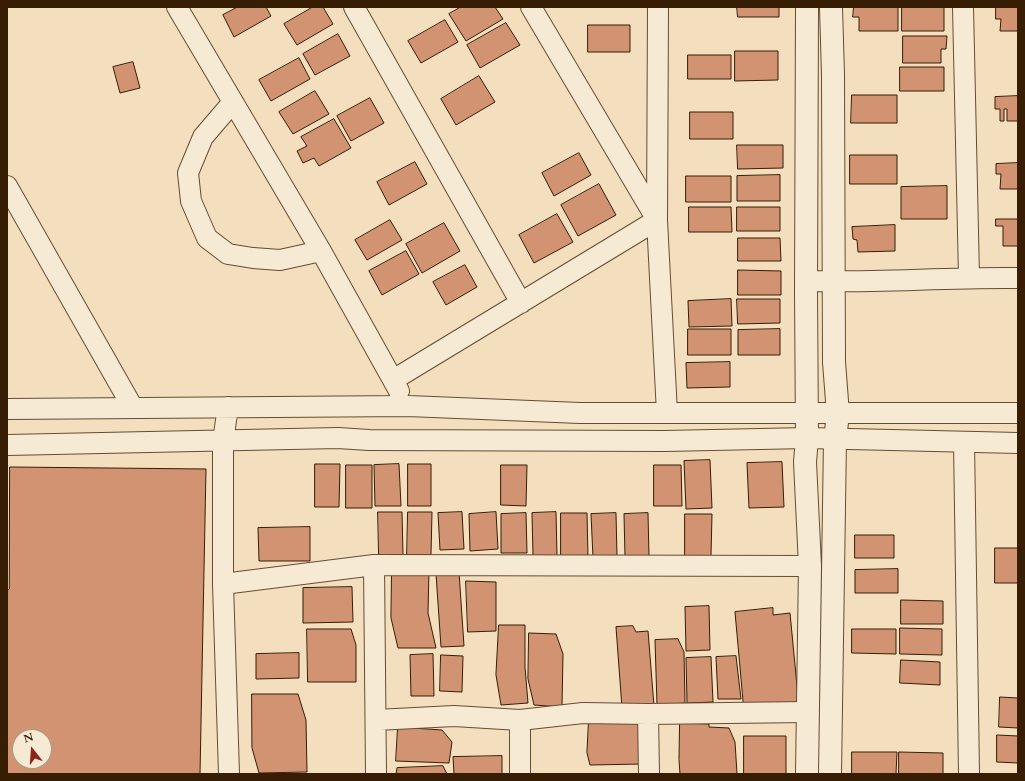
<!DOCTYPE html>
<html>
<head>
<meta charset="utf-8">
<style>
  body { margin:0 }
  #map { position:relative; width:1025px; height:781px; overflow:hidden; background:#f3debd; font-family:Cardo,serif }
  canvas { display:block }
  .frame { position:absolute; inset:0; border:8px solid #361d04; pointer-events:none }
  .north { position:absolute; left:12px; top:729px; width:40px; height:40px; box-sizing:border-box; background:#f7ead4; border:1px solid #aa9881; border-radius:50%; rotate:343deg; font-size:11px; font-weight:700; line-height:16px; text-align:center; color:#361d04 }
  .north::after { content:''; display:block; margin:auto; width:14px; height:18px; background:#8f2418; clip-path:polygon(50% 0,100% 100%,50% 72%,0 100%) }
</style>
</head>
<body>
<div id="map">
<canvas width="1025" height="781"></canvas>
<div class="frame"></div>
<div class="north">N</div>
</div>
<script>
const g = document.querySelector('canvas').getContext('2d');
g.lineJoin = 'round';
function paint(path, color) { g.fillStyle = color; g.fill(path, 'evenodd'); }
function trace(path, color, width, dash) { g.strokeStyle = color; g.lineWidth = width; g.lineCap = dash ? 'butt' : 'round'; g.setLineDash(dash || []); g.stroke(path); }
const building = new Path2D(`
  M 238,7 L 266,7 L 271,16 L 234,37 L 223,15 Z
  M 313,7 L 323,7 L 333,24 L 297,45 L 284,24 Z
  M 461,7 L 495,7 L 503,19 L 466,41 L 449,14 Z
  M 737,7 L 779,7 L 779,17 L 738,17 Z
  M 854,7 L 898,7 L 898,31 L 859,31 L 859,17 L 853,17 Z
  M 902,7 L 944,7 L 944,31 L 902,31 Z
  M 996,7 L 1018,7 L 1018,31 L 1000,31 L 1001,19 L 996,19 Z
  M 445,20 L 458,42 L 421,63 L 408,41 Z
  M 506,23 L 520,45 L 480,68 L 467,45 Z
  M 588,25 L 630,25 L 630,52 L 588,52 Z
  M 338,34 L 350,56 L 315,75 L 303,54 Z
  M 903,36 L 947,36 L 946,49 L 941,49 L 941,63 L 903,63 Z
  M 735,51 L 778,51 L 778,80 L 735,81 Z
  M 688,55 L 731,55 L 731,79 L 688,79 Z
  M 299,58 L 310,79 L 271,101 L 259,80 Z
  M 133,62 L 140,88 L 120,93 L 113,67 Z
  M 900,67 L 944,67 L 944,91 L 900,91 Z
  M 479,76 L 495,102 L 456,125 L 441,99 Z
  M 315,91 L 329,114 L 293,134 L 279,112 Z
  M 852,95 L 897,95 L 897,123 L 851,123 Z
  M 1018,96 L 1018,121 L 1007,121 L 1007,109 L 1004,109 L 1004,121 L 1000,121 L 1000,109 L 995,109 L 995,97 Z
  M 370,98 L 384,123 L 351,141 L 337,116 Z
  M 690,112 L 733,112 L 733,139 L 690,139 Z
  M 334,119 L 351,148 L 319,166 L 314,158 L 303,163 L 297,151 L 307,146 L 301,137 Z
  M 737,145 L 783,145 L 783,168 L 738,169 Z
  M 579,153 L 591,175 L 554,196 L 542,173 Z
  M 850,155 L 897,155 L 897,184 L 850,184 Z
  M 415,162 L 427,184 L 389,205 L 377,182 Z
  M 1018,163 L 1018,189 L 1000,189 L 1001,174 L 996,174 L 996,164 Z
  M 780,175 L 780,201 L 737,201 L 737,176 Z
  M 686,176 L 731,176 L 731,202 L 686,202 Z
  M 599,184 L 616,215 L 578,236 L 561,205 Z
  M 947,186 L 947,219 L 901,219 L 901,187 Z
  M 689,207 L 731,207 L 732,232 L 689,232 Z
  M 737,207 L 780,207 L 780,231 L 737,231 Z
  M 557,214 L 573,242 L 534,263 L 519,235 Z
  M 996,219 L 1018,219 L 1018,246 L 1003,246 L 1003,226 L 996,226 Z
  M 390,220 L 402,240 L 367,260 L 355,240 Z
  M 444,223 L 460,251 L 422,273 L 406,244 Z
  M 895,225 L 895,251 L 858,252 L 857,240 L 853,239 L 852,227 Z
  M 738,238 L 780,238 L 781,261 L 738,261 Z
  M 406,251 L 419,274 L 382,295 L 369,271 Z
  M 465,265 L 477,287 L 446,305 L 433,282 Z
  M 738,270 L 781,271 L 781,295 L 738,295 Z
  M 731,299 L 732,326 L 689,327 L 688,301 Z
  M 737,299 L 780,299 L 780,323 L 738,324 Z
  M 688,329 L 731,329 L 731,355 L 688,355 Z
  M 780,329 L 780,355 L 738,355 L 738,330 Z
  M 730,362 L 730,387 L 687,388 L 686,363 Z
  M 710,460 L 712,508 L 686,509 L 684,461 Z
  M 782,462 L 784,507 L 749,508 L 747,463 Z
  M 315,464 L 340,464 L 339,507 L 315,507 Z
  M 399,464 L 401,506 L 375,506 L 374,465 Z
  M 408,464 L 431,464 L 431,506 L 408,506 Z
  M 346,465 L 372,465 L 372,508 L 346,508 Z
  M 501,465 L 527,465 L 526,506 L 501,505 Z
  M 654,465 L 681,465 L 682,506 L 654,506 Z
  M 10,467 L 206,469 L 200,774 L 7,774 L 7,591 L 9,589 ZM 20,737 L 44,737 L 44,761 L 20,761 Z
  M 378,512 L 402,512 L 403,555 L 379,555 Z
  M 408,512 L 432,512 L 431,555 L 407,555 Z
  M 462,512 L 464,549 L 440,550 L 438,513 Z
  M 496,512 L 498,549 L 470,551 L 469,514 Z
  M 556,512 L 557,556 L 533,556 L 532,513 Z
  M 526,513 L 527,553 L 501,553 L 501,514 Z
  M 561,513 L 587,513 L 588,557 L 561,557 Z
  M 616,513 L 617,557 L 593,558 L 591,514 Z
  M 648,513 L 649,557 L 625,557 L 624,514 Z
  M 685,514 L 712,514 L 711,556 L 685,556 Z
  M 310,527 L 310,561 L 259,561 L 258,528 Z
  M 855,535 L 894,535 L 894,558 L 855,558 Z
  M 995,548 L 1018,548 L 1018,583 L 995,583 Z
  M 392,568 L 429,569 L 428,613 L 436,648 L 398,648 L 391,618 Z
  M 898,569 L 898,593 L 855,593 L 855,570 Z
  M 459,572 L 464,646 L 441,647 L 436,574 Z
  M 466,581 L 496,582 L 496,631 L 468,632 Z
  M 352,587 L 353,622 L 303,623 L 303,588 Z
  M 901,600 L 943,601 L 943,624 L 901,624 Z
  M 709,606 L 710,650 L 686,651 L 685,607 Z
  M 773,608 L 773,615 L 790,613 L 799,707 L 744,712 L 735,612 Z
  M 499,625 L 525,625 L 525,667 L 528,703 L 501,705 L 496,675 Z
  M 633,626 L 636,632 L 648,631 L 654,706 L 622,708 L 616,627 Z
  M 900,628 L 942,629 L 942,655 L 900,654 Z
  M 307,629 L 351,629 L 356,645 L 356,682 L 308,682 Z
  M 852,629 L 896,629 L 896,654 L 852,653 Z
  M 529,633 L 556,634 L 563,654 L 562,707 L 534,705 L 528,679 Z
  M 678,639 L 684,652 L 685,703 L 657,705 L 655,640 Z
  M 299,653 L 299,678 L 256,679 L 256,654 Z
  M 433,654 L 434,696 L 411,696 L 410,655 Z
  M 441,655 L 463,656 L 462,692 L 440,691 Z
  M 736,656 L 741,699 L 718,699 L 716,657 Z
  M 711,657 L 713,702 L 687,703 L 686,658 Z
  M 901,660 L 940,662 L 940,685 L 900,683 Z
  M 252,694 L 298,694 L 306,720 L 307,772 L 259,773 L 252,748 Z
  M 1000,697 L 1018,698 L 1018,728 L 999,727 Z
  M 589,720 L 638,723 L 643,743 L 642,764 L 590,765 L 587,753 Z
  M 680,723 L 709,724 L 709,727 L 729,728 L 735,742 L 737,774 L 680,774 L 679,760 Z
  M 398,727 L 442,730 L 452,742 L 449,763 L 396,761 Z
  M 997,735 L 1018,736 L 1018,763 L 997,762 Z
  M 744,736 L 786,736 L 786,774 L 744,774 Z
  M 852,752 L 897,752 L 896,774 L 852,774 Z
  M 899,752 L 943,753 L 943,774 L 899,774 Z
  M 502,756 L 502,774 L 454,774 L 453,757 Z
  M 443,766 L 447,774 L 396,774 L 397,768 Z`);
paint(building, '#d29373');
trace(building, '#361d04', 1);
const minor = new Path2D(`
  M 177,7 L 321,251 L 399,391
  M 354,7 L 521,303
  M 658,7 L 657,220 L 667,413
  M 963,7 L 969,277
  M 233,102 L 203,137 L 188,173 L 191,201 L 207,238 L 228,254 L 253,258 L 280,260 L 321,251
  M 7,186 L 133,408
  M 806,281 C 877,283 947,277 1018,278
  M 393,380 L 657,220 L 531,7
  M 228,407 L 223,441 L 223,584 L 229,774
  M 7,409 L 408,406 L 580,413 L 1018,413
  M 964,442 L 969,774
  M 7,445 L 338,438 L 369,440 L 665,441 L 807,438 L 1018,443
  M 374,565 L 376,774
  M 223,584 L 374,565 L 810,566
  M 648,714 L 649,774
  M 376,720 L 454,716 L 520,720 L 583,713 L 648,714 L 807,712
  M 520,774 L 520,720`);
const tertiary = new Path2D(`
  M 807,774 L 810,566 L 805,462 L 807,438 L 806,290 L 807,7
  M 830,774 L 835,439 L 838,414 L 834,362 L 833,75 L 831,7`);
trace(minor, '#654d32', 22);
trace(tertiary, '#654d32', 24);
trace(minor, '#f7ead4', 20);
trace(tertiary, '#f7ead4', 22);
</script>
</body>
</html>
